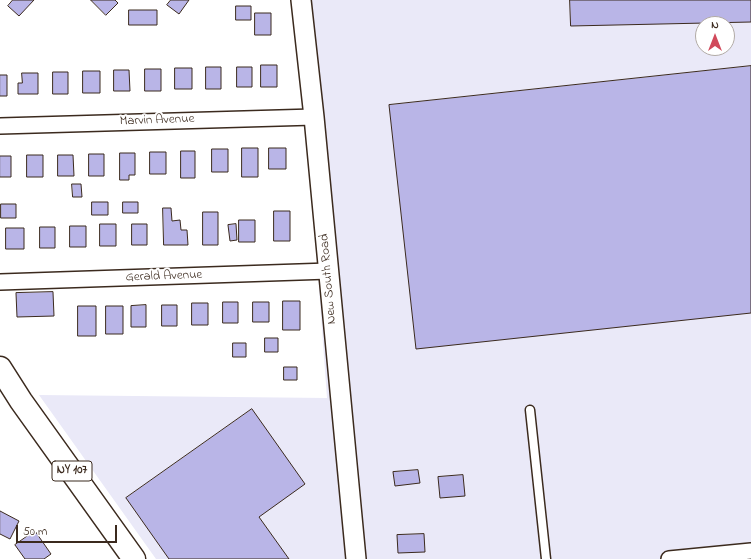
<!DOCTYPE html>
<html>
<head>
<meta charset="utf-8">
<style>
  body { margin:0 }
  #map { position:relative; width:751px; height:559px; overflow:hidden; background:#fff; font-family:"Indie Flower",sans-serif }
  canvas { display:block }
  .north { position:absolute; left:695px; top:16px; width:40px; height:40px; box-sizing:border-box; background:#fff; border:1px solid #b1aaa5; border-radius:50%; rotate:0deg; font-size:11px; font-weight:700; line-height:16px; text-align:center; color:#3b2a1e }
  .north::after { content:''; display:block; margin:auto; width:14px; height:18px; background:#d1495b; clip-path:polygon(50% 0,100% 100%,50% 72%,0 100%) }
  .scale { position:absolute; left:16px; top:525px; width:101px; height:18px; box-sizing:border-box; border:2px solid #3b2a1e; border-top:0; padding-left:5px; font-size:12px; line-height:14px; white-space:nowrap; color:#3b2a1e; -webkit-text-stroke:3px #fff; paint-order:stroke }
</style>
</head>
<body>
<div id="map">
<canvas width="751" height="559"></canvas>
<div class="north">N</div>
<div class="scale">50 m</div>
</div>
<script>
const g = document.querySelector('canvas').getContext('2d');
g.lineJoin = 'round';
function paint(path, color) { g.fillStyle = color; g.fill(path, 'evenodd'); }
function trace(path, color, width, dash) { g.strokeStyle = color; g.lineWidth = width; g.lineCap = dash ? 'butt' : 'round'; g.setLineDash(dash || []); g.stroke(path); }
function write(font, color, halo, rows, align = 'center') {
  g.font = font + ' "Indie Flower",sans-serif'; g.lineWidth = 4; g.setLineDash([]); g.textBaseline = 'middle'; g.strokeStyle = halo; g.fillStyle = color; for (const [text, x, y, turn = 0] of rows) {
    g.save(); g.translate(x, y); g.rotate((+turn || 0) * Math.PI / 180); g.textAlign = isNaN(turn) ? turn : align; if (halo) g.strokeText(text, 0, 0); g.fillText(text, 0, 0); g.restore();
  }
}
paint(new Path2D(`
  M 298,0 L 751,0 L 751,559 L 156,559 L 39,395 L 327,398 ZM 703,24 L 727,24 L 727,48 L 703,48 Z`), '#eae9f8');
const building = new Path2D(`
  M 13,0 L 34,0 L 19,16 L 8,6 Z
  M 91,0 L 115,0 L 118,3 L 106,15 Z
  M 171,0 L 189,0 L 179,14 L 167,5 Z
  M 570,0 L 751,0 L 751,22 L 571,26 Z
  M 236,6 L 251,6 L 251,20 L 236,20 Z
  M 129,10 L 157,10 L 157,25 L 129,25 Z
  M 255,13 L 271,13 L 271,35 L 255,35 Z
  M 261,65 L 277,65 L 277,87 L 261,87 Z
  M 751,66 L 751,313 L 416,349 L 389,105 Z
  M 206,67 L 221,67 L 221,89 L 206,89 Z
  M 237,67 L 252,67 L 252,87 L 237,87 Z
  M 175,68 L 192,68 L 192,89 L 175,89 Z
  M 145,69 L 161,69 L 161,91 L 145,91 Z
  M 114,70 L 129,70 L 130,91 L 114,91 Z
  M 83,71 L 100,71 L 100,93 L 83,93 Z
  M 53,72 L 68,72 L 68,94 L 53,94 Z
  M 22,73 L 38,73 L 38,94 L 18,94 L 18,83 L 22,83 Z
  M 0,75 L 7,75 L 7,96 L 0,96 Z
  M 242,148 L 258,148 L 258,177 L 242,177 Z
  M 269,148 L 286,148 L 286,169 L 269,169 Z
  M 212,149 L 228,149 L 228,172 L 212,172 Z
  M 181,151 L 195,151 L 195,178 L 181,178 Z
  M 150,152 L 166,152 L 166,174 L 150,174 Z
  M 120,153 L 135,153 L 135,175 L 129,175 L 129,180 L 120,180 Z
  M 89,154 L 104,154 L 104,176 L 89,176 Z
  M 27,155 L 43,155 L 43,177 L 27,177 Z
  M 58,155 L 73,155 L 74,176 L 58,176 Z
  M 0,156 L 11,156 L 11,177 L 0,177 Z
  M 72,184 L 81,184 L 82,197 L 73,197 Z
  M 92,202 L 108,202 L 108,215 L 92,215 Z
  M 123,202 L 138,202 L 138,213 L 123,213 Z
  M 1,204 L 16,204 L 16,218 L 1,218 Z
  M 163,208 L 171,208 L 172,221 L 180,220 L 181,230 L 187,230 L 188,245 L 164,245 Z
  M 274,211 L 290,211 L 290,241 L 274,241 Z
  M 203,212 L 218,212 L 218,245 L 203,245 Z
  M 239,220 L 255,220 L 255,242 L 239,242 Z
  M 100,224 L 116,224 L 116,246 L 100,246 Z
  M 132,224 L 147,224 L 147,245 L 132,245 Z
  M 236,224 L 237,240 L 230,241 L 228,225 Z
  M 70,226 L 86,226 L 86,247 L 70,247 Z
  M 40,227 L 55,227 L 55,248 L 40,248 Z
  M 6,228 L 24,228 L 24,249 L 6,249 Z
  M 53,292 L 54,316 L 17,317 L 16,293 Z
  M 283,301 L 300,301 L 300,330 L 283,330 Z
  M 223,302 L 238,302 L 238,323 L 223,323 Z
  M 253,302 L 269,302 L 269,322 L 253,322 Z
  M 192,303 L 208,303 L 208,325 L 192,325 Z
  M 146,305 L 146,327 L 131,327 L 131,306 Z
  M 162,305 L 177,305 L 177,326 L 162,326 Z
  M 78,306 L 96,306 L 96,336 L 78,336 Z
  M 106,306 L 123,306 L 123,334 L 106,334 Z
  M 265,338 L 278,338 L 278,352 L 265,352 Z
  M 233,343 L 246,343 L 246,357 L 233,357 Z
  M 284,367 L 297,367 L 297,380 L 284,380 Z
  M 252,409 L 305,484 L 259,517 L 289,559 L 169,559 L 126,498 Z
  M 418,470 L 420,483 L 395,486 L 393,472 Z
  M 463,475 L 465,496 L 440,498 L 438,477 Z
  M 0,511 L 19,521 L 10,539 L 0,534 Z
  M 35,531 L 51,554 L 44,559 L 25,559 L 15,545 Z
  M 424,534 L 425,552 L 398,553 L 397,535 Z`);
paint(building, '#b9b5e7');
trace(building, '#3b2a1e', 1);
const service = new Path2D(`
  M 530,410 L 546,559`);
const minor = new Path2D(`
  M 0,126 L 314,117
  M 0,282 L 329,271
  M 669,559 L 751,551`);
const tertiary = new Path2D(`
  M 301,0 L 314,117 L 356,559`);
const primary = new Path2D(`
  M 0,368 L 21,401 L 134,559`);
trace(service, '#3b2a1e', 11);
trace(minor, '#3b2a1e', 18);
trace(tertiary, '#3b2a1e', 22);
trace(primary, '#3b2a1e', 25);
trace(service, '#fff', 8);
trace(minor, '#fff', 15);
trace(tertiary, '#fff', 19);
trace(primary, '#fff', 22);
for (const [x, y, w] of [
  [72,471,40]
]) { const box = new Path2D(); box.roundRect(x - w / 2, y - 10, w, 20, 3); g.fillStyle = '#fff'; g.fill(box); trace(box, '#3b2a1e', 1); }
write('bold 12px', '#3b2a1e', null, [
  ["NY 107",72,471]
]);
write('13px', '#3b2a1e', '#fff', [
  ["Marvin Avenue",157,121,-2],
  ["Gerald Avenue",164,277,-2],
  ["New South Road",329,279,-95]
]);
</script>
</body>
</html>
